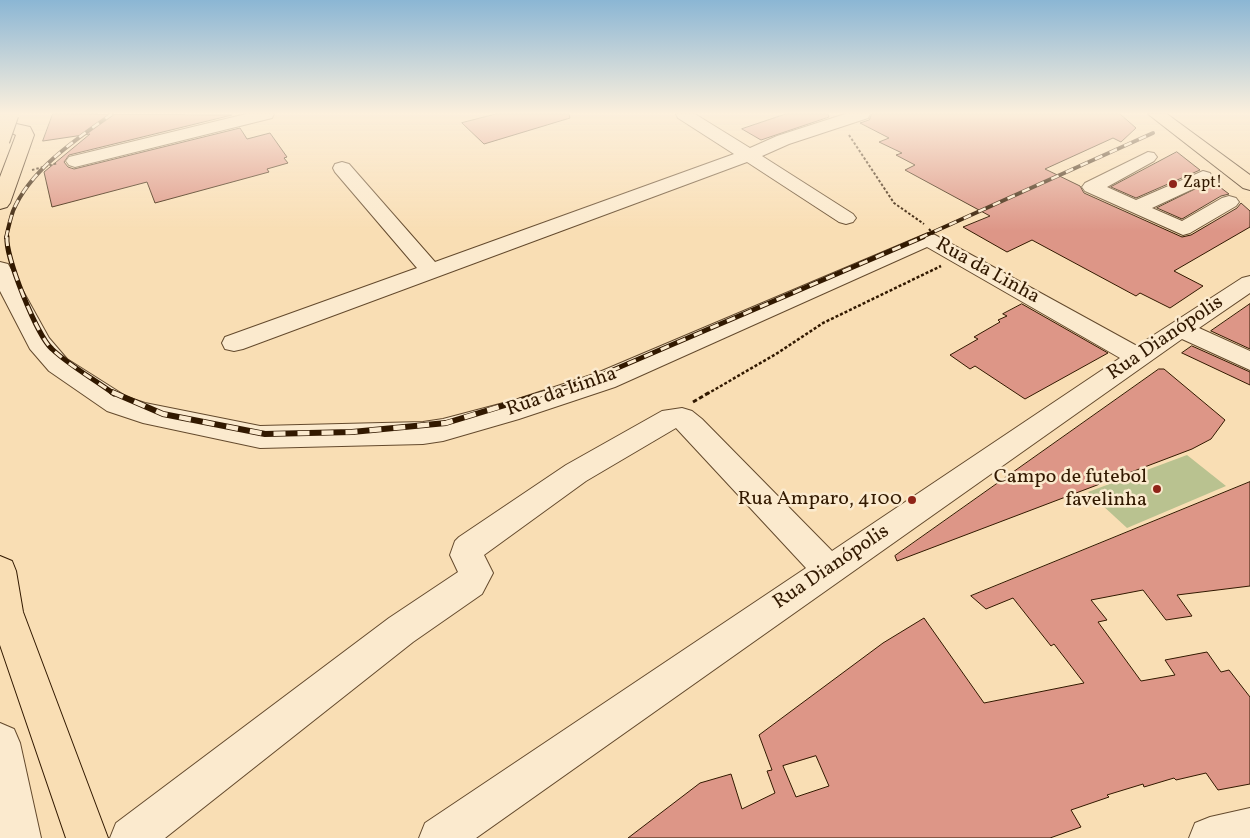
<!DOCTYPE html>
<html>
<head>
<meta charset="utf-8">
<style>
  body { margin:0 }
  canvas { display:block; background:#f9deb4 }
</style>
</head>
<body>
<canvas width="1250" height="838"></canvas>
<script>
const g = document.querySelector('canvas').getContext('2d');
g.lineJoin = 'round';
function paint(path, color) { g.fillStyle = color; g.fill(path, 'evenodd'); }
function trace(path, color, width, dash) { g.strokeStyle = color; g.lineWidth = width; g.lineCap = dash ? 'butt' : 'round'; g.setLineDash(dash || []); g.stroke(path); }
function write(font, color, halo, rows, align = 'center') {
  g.font = font + ' Vollkorn,serif'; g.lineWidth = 5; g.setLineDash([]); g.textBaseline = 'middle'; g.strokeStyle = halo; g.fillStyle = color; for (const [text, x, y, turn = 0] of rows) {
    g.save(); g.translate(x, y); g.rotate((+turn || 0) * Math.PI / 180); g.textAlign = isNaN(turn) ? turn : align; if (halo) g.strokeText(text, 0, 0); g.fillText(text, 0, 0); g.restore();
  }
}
paint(new Path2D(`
  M 1187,455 L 1226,486 L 1127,528 L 1088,492 Z`), '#b9c290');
const building = new Path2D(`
  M 53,114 L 232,115 L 69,155 L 64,162 L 68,167 L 74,169 L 240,128 L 247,139 L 270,133 L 287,157 L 284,158 L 288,163 L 267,169 L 269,172 L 155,203 L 147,182 L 52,207 L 44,172 L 90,134 L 43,141 Z
  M 496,114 L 569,114 L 570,118 L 484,144 L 462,123 Z
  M 786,114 L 828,114 L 829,117 L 761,140 L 742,129 Z
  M 872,114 L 1120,114 L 1136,128 L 1121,142 L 1113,138 L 1045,169 L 1080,186 L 1084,193 L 1182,237 L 1191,235 L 1237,208 L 1241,203 L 1250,211 L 1250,227 L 1174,271 L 1203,286 L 1170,308 L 1140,293 L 1136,296 L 1032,240 L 1007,252 L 963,227 L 990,216 L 905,170 L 915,165 L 896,155 L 902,153 L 879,142 L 889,138 L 860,123 L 869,120 Z
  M 1177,152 L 1200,170 L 1136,198 L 1111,187 Z
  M 1212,181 L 1229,194 L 1221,196 L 1182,219 L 1157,208 Z
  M 1022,304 L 1108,353 L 1025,399 L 975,366 L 970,369 L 950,355 L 978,339 L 974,337 L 1000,322 L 998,320 L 1007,316 L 1003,314 Z
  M 1250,304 L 1250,349 L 1211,331 Z
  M 1192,346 L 1250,372 L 1250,385 L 1182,353 Z
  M 1159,369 L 1164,369 L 1225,420 L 1211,439 L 1192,449 L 897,561 L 895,556 Z
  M 1250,482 L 1250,586 L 1177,595 L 1192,616 L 1166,620 L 1143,590 L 1091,600 L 1107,620 L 1098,622 L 1141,681 L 1175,675 L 1165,660 L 1207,652 L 1221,672 L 1229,670 L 1250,697 L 1250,784 L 1218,790 L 1206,773 L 1176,780 L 1174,778 L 1144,787 L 1143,784 L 1107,795 L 1109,797 L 1071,810 L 1081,827 L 1050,838 L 628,838 L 700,783 L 731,774 L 742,809 L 775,793 L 767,771 L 772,770 L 759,735 L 883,643 L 924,618 L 984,703 L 1084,683 L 1054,644 L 1051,646 L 1013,598 L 986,609 L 971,596 ZM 816,756 L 829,786 L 796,797 L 783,766 Z`);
paint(building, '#dd9687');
trace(building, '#321900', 1);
const minor = new Path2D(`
  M 246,114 L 274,114 L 272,118 L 75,167 L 69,165 L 66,161 L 69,157 Z
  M 676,114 L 695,114 L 750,148 L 777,136 L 845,114 L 870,114 L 868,118 L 789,144 L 762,156 L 853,214 L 856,218 L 853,222 L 846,224 L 839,222 L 747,162 L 243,349 L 234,351 L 225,349 L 222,343 L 225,337 L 417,268 L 335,172 L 333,168 L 335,164 L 342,162 L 349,164 L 435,262 L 734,154 L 678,118 Z
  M 1148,152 L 1154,153 L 1157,157 L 1154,161 L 1107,187 L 1136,200 L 1203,171 L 1210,173 L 1212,177 L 1210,181 L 1152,208 L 1182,221 L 1222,198 L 1229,196 L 1236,198 L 1239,202 L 1236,206 L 1190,233 L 1183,235 L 1085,191 L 1082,187 L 1085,183 Z
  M 928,233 L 935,235 L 1137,346 L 1242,278 L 1250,276 L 1250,293 L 1199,328 L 1250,351 L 1250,370 L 1182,339 L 476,838 L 419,838 L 425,823 L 806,568 L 676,428 L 586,481 L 484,555 L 493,573 L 482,594 L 413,642 L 165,838 L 110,838 L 116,823 L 389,618 L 458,572 L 450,555 L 455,541 L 459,537 L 566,465 L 662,411 L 682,408 L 692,411 L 702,419 L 832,551 L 1120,358 L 927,247 L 615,387 L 519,419 L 443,441 L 423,444 L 260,448 L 143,423 L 107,411 L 49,371 L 30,349 L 0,291 L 0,262 L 8,264 L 49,338 L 67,359 L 127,397 L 145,403 L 260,426 L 423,422 L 443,419 L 515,400 L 597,373 Z
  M 0,723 L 14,729 L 20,743 L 41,838 L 0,838 Z
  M 1250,808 L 1250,838 L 1189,838 L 1195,823 L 1210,817 Z`);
const major = new Path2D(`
  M 1148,114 L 1167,114 L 1250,175 L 1250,190 L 1243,188 Z`);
const highway = new Path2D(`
  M 12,123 L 30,127 L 34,135 L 10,203 L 7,207 L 0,209 L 0,177 L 16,135 L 12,133 L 0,134 L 0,124 Z
  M 0,556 L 12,561 L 16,571 L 23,612 L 108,838 L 66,838 L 0,645 Z`);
trace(minor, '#644a2d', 2);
trace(major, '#321900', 2);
trace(highway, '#321900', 2);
trace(new Path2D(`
  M 849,135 L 894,203 L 924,224
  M 32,170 L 58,163`), '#321900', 2, [2.5, 2]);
trace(new Path2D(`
  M 707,394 L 776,354 L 823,323 L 941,266`), '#321900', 2.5, [3, 2]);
trace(new Path2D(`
  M 693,402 L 710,392`), '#321900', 3, [4.5, 2.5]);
paint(minor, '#fbeace');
paint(major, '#f9deb4');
paint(highway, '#f9deb4');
const railFar2 = new Path2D(`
  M 6,238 C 8,229 10,220 13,211 C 30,170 76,139 112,114
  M 920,238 L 1153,133`);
const railFar1 = new Path2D(`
  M 7,237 C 5,256 37,336 52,349 C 70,366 94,379 114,394
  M 543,394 L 592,379 L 923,237`);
const rail = new Path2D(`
  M 112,392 L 163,414 L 265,434 L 352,432 L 446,423 L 548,392`);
trace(railFar2, '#321900', 4);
trace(railFar1, '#321900', 5);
trace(rail, '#321900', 6);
trace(railFar2, '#fbeace', 2.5, [8]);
trace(railFar1, '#fbeace', 3, [9]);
trace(rail, '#fbeace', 4.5, [12]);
const highwayBridge = new Path2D(`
  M 0,140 L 9,114`);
trace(highwayBridge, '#321900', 21, []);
trace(new Path2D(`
  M 929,229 L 934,235`), '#321900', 2, [2.5, 2]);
trace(highwayBridge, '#f9deb4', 19);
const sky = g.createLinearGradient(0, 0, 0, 231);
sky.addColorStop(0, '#8bb6d4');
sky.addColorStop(0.49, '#fcf0dd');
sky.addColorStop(1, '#fcf0dd00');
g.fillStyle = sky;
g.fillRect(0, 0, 1250, 231);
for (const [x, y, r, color] of [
  [1173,184,5,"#8f2418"],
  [1157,489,5,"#8f2418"],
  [912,500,5,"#8f2418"]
]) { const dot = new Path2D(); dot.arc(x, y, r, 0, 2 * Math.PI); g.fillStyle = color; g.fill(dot); trace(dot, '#fbeace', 2); }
write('16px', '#321900', '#fbeace', [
  ["Zapt!",1183,184]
], 'left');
write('20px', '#321900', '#fbeace', [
  ["Rua da Linha",987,272,29],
  ["Rua Dianópolis",1166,339,-34],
  ["Rua da Linha",562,393,-19],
  ["Rua Dianópolis",832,568,-34]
]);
write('20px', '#321900', '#fbeace', [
  ["Campo de futebol",1147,478],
  ["favelinha",1147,501],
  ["Rua Amparo, 4100",902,500]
], 'right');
</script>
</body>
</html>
